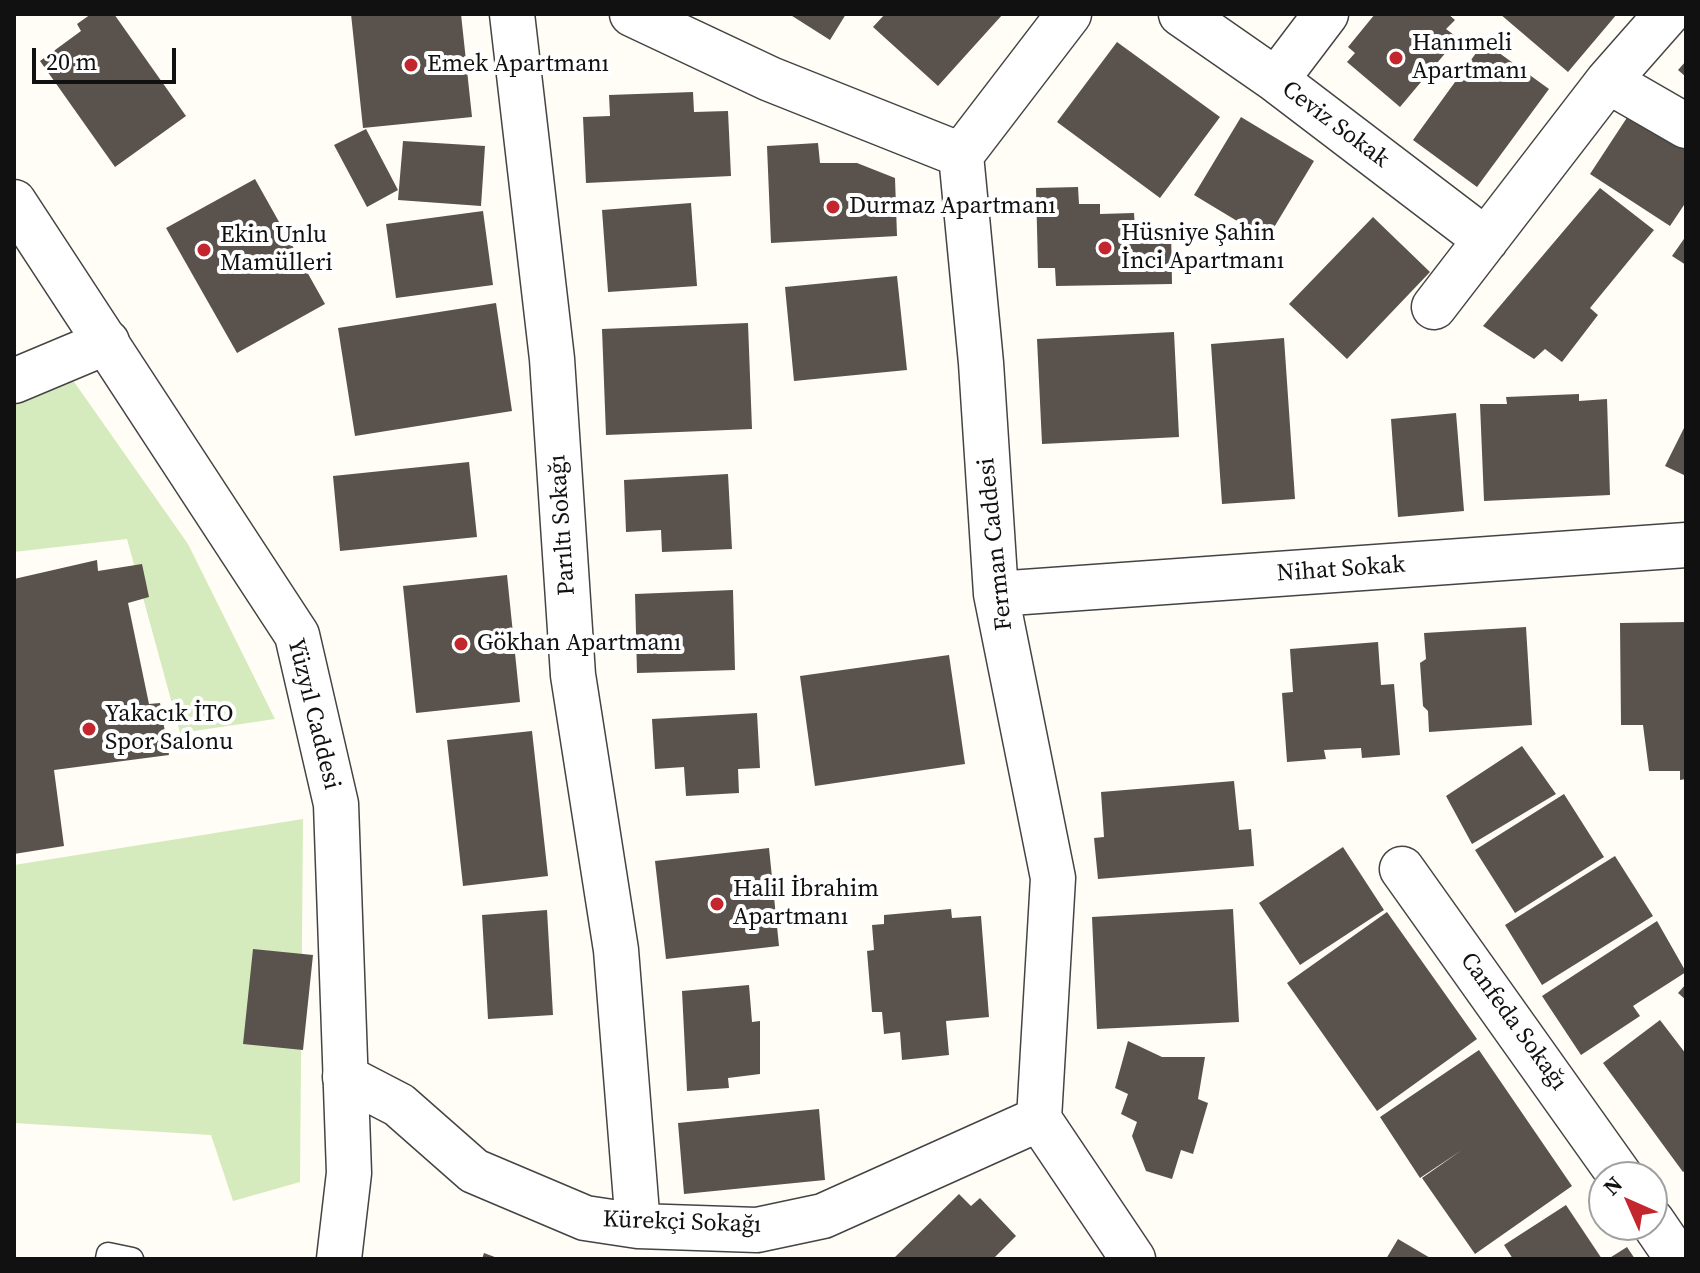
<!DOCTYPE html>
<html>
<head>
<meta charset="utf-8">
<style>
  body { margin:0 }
  #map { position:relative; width:1700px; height:1273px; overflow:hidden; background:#fffdf5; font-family:"Source Serif 4",serif }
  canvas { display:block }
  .frame { position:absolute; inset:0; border:16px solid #111; pointer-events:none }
  .north { position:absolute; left:1588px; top:1161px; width:80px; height:80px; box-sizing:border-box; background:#fff; border:2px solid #a0a0a0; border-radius:50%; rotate:315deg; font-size:22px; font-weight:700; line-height:32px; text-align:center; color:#111 }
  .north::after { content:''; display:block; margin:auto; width:28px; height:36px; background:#c4262e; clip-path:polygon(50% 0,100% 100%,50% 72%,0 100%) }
  .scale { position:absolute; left:32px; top:48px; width:144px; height:36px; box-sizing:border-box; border:4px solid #111; border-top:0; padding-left:10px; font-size:24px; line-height:28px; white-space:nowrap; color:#111; -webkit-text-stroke:6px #fff; paint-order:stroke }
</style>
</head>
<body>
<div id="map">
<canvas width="1700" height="1273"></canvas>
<div class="frame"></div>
<div class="north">N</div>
<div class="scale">20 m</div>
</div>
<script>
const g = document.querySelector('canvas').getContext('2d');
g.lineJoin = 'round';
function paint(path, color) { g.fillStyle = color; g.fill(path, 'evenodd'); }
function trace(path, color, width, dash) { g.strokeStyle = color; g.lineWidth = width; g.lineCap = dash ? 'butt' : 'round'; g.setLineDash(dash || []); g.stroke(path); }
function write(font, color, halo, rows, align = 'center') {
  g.font = font + ' "Source Serif 4",serif'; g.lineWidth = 8; g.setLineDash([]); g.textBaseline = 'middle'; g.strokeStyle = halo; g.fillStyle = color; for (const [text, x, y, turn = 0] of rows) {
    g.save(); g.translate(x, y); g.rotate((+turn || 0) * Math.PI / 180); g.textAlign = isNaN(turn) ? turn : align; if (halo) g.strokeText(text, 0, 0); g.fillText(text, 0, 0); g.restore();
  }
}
paint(new Path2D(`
  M 70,376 L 188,544 L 275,719 L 180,733 L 127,539 L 14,552 L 14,401 Z
  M 303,819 L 300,1182 L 233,1201 L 211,1135 L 14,1123 L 14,865 Z`), '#d5ebbd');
paint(new Path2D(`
  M 91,14 L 114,14 L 186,116 L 115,167 L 40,61 L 81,31 L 77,24 Z
  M 351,14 L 461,14 L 472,117 L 363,128 Z
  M 789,14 L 846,14 L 830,40 Z
  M 885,14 L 1003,14 L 938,86 L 873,27 Z
  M 1375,14 L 1448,14 L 1455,20 L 1446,29 L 1458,38 L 1400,107 L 1347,62 L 1355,53 L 1348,47 Z
  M 1500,14 L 1617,14 L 1568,72 Z
  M 1117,42 L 1220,117 L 1160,198 L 1057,122 Z
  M 1484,42 L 1549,89 L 1477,187 L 1413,140 Z
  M 1686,61 L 1686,77 L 1678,70 Z
  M 693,92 L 694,112 L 728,111 L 731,176 L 586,183 L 583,117 L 610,116 L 609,95 Z
  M 1630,113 L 1686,150 L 1686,202 L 1670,226 L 1590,174 Z
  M 1241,117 L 1314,161 L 1267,239 L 1194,195 Z
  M 366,129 L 398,190 L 367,207 L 334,145 Z
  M 403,141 L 485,146 L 481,206 L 398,200 Z
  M 818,143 L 820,163 L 857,163 L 895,178 L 897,236 L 771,243 L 767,146 Z
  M 255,179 L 325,304 L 237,353 L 166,228 Z
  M 1078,187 L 1079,204 L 1100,204 L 1100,214 L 1134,213 L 1135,228 L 1171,228 L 1172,284 L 1056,286 L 1055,268 L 1038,268 L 1036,188 Z
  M 1600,188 L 1654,230 L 1590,308 L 1598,315 L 1562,362 L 1545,349 L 1534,359 L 1483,326 Z
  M 691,203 L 697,286 L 608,292 L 602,210 Z
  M 483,211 L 493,285 L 396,298 L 386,224 Z
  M 1373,217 L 1430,272 L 1347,359 L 1289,304 Z
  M 1686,236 L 1686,265 L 1672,256 Z
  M 897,276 L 907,370 L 794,381 L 785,287 Z
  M 496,303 L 512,411 L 355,436 L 338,328 Z
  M 748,323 L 752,429 L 606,435 L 602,329 Z
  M 1174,332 L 1179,437 L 1042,444 L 1037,339 Z
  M 1284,338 L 1295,499 L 1222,504 L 1211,344 Z
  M 1579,394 L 1579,401 L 1607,399 L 1610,495 L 1484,501 L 1480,404 L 1507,404 L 1506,397 Z
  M 1456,413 L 1464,511 L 1398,517 L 1391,419 Z
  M 1686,424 L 1686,476 L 1665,466 Z
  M 469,462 L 477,537 L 340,551 L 333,476 Z
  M 728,474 L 732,549 L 662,552 L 661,530 L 626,532 L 624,480 Z
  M 97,560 L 98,571 L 142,564 L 149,597 L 128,603 L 149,704 L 160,703 L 169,755 L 54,770 L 64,846 L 14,854 L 14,579 Z
  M 507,575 L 520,702 L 416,713 L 403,586 Z
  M 733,590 L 735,670 L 637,673 L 635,594 Z
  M 1686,622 L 1686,779 L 1680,780 L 1680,771 L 1649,771 L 1643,725 L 1621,725 L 1620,623 Z
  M 1526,627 L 1532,725 L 1429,732 L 1428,711 L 1423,706 L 1420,663 L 1426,659 L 1424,633 Z
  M 1378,642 L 1381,685 L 1394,684 L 1400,755 L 1362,758 L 1361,748 L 1324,750 L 1326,759 L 1287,762 L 1282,693 L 1293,692 L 1290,649 Z
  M 949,655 L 965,764 L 815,786 L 800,676 Z
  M 757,713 L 760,768 L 738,769 L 739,793 L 686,796 L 684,767 L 655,769 L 652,719 Z
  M 532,731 L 548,876 L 463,886 L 447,740 Z
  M 1522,746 L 1556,794 L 1472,844 L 1446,796 Z
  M 1234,781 L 1239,830 L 1251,829 L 1254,866 L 1098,879 L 1094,838 L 1104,837 L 1101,792 Z
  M 1564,794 L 1604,857 L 1515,913 L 1475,850 Z
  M 1343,847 L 1384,910 L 1300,965 L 1259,903 Z
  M 769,848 L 779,946 L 666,959 L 655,861 Z
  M 1615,856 L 1653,916 L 1542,985 L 1505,925 Z
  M 951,909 L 952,918 L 981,916 L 989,1017 L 946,1021 L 949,1055 L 902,1060 L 900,1032 L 884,1034 L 882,1012 L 872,1012 L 867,951 L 874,950 L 872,925 L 884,924 L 884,915 Z
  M 1233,909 L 1239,1022 L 1097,1029 L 1092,917 Z
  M 547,910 L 553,1015 L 488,1019 L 482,915 Z
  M 1387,912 L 1477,1039 L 1377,1111 L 1287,983 Z
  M 1657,921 L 1686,972 L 1633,1006 L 1640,1016 L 1581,1055 L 1542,996 Z
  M 253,949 L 313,955 L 303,1050 L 243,1044 Z
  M 1686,984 L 1686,1000 L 1678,993 Z
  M 749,985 L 752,1022 L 760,1021 L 760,1074 L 728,1078 L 729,1088 L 687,1091 L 682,991 Z
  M 1660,1020 L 1686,1054 L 1686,1170 L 1683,1172 L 1603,1063 Z
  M 1128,1041 L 1162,1057 L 1205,1057 L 1198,1099 L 1208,1103 L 1193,1154 L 1181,1150 L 1172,1179 L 1146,1171 L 1132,1136 L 1137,1122 L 1121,1114 L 1128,1094 L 1115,1088 Z
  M 1479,1050 L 1572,1186 L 1475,1254 L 1422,1178 L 1462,1150 L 1420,1178 L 1380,1117 Z
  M 819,1109 L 825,1180 L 684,1194 L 678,1123 Z
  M 959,1194 L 971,1206 L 980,1198 L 1016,1236 L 993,1259 L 893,1259 Z
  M 1566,1205 L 1602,1259 L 1513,1259 L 1504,1245 Z
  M 1398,1239 L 1432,1259 L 1386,1259 Z
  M 1627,1247 L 1635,1259 L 1608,1259 Z
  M 484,1253 L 500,1259 L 482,1259 Z`), '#5a524d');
const service = new Path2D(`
  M 107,1259 L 108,1254 L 132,1259`);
const minor = new Path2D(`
  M 512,14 L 552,359 L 573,675 L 616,950 L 638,1226
  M 632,14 L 770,79 L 961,155 L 981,363 L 996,594 L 1053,878 L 1039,1119 L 1133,1259
  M 1181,14 L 1276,80 L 1486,240
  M 1276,80 L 1326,14
  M 1608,81 L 1686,126
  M 961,155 L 1069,14
  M 1434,307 L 1608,81 L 1667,14
  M 14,381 L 107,342
  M 996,594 L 1686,545
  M 1402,869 L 1621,1177
  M 345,1077 L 399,1105 L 474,1171 L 585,1218 L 638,1226 L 757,1230 L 823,1216 L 1039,1119
  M 1652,1221 L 1678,1259`);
const tertiary = new Path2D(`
  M 14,202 L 297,635 L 336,804 L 349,1173 L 339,1259`);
trace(service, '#444', 25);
trace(minor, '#444', 47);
trace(tertiary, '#444', 47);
trace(service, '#fff', 22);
trace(minor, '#fff', 44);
trace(tertiary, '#fff', 44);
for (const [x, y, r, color] of [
  [1396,58,8,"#c4262e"],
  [411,65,8,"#c4262e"],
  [833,207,8,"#c4262e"],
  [1105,248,8,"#c4262e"],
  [204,250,8,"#c4262e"],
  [461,644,8,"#c4262e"],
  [89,729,8,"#c4262e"],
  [717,904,8,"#c4262e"]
]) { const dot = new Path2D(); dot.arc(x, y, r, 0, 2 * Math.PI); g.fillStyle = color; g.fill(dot); trace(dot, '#fff', 3); }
write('24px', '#111', '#fff', [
  ["Hanımeli",1412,44],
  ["Apartmanı",1412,72],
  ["Emek Apartmanı",427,65],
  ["Durmaz Apartmanı",849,207],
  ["Hüsniye Şahin",1121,234],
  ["İnci Apartmanı",1121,262],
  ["Ekin Unlu",220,236],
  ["Mamülleri",220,264],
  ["Gökhan Apartmanı",477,644],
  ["Yakacık İTO",105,715],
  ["Spor Salonu",105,743],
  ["Halil İbrahim",733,890],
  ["Apartmanı",733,918]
], 'left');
write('24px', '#111', '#fff', [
  ["Ceviz Sokak",1335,125,37],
  ["Parıltı Sokağı",563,525,-94],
  ["Ferman Caddesi",996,544,-96],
  ["Nihat Sokak",1341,570,-4],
  ["Yüzyıl Caddesi",313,714,76],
  ["Canfeda Sokağı",1513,1022,54],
  ["Kürekçi Sokağı",682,1223,2]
]);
</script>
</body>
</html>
